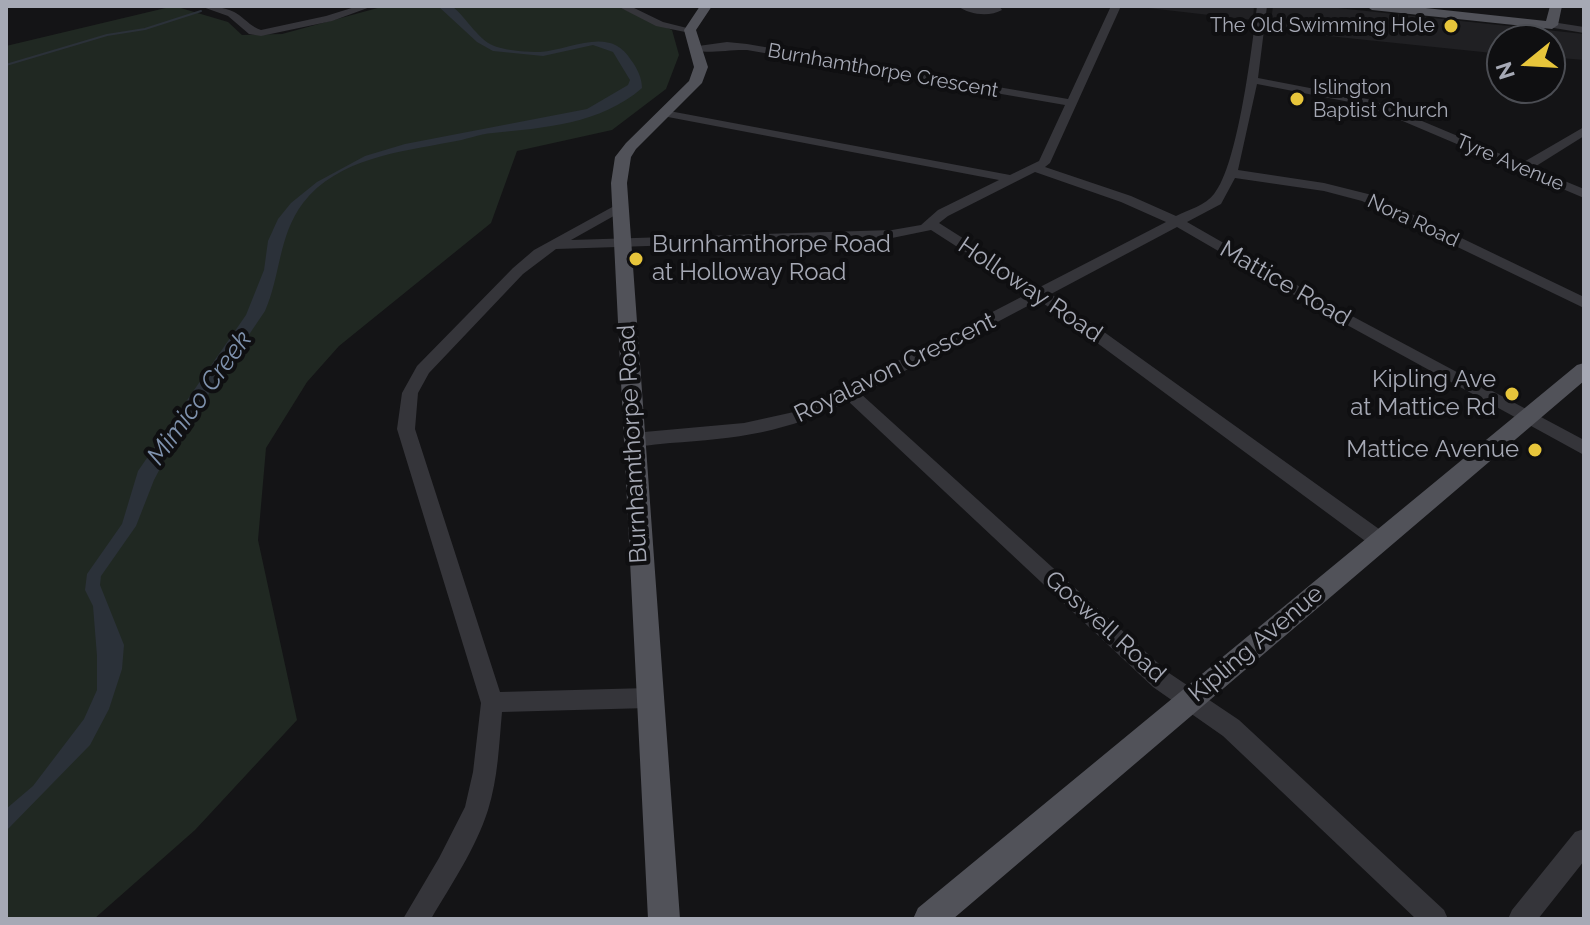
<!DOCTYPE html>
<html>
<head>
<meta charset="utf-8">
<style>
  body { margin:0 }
  #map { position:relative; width:1590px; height:925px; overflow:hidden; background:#141416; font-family:Raleway,sans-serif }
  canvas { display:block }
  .frame { position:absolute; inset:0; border:8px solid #a6a9b5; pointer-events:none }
  .north { position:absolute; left:1486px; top:24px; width:80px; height:80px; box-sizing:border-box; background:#0f0f11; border:2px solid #4b4d53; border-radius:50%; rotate:252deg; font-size:22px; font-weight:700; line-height:32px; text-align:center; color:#a6a9b5 }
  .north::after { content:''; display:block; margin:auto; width:28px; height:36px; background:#e7c53b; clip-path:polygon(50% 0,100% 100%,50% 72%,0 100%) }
</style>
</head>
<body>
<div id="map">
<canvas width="1590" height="925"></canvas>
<div class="frame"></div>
<div class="north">N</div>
</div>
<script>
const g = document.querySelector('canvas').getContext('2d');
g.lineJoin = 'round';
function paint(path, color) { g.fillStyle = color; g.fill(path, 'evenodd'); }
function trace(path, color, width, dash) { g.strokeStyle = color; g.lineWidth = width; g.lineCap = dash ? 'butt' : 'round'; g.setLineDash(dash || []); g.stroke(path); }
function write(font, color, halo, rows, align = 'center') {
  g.font = font + ' Raleway,sans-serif'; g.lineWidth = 8; g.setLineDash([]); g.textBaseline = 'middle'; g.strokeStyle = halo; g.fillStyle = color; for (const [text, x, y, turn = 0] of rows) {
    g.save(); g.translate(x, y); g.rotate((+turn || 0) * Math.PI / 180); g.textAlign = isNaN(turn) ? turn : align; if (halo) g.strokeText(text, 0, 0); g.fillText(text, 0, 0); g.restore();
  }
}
paint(new Path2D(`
  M 1131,6 L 1254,6 L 1253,20 Z
  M 1273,6 L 1319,6 L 1584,34 L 1584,60 L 1550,57 L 1550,40 L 1502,40 L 1502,54 L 1270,30 Z`), '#202023');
paint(new Path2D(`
  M 174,6 L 228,22 L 242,35 L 282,34 L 385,6 L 616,6 L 672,30 L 679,55 L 666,89 L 612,130 L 517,151 L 491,223 L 339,346 L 307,382 L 266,448 L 258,540 L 297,720 L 195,830 L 94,919 L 6,919 L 6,46 Z`), '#202822');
paint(new Path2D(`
  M 438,6 L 452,6 C 467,18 479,42 497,47 C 510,51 527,52 540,52 C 571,50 610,25 631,60 C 637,68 642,78 642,88 C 601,124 543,128 493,133 C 479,134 465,140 451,142 C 399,152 338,158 303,203 C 278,236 281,275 265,311 L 166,457 L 154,480 L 136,526 L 101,576 L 100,585 L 124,645 L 122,669 L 109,709 L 90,745 L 6,831 L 6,809 L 33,786 L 84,719 L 97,690 L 97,656 L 93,606 L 85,590 L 87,574 L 122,524 L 138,471 L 246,315 L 264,270 L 268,241 L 278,219 L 291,203 L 317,182 L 365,156 L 405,144 L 587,109 L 628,85 L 630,80 L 613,52 L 593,45 L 543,56 L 493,51 L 477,42 Z`), '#2b3139');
trace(new Path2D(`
  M 6,65 L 107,35 L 145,29 L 201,11`), '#2b3139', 2);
paint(new Path2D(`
  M 200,6 C 213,6 228,7 239,15 C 247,21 252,27 261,30 L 326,16 L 358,6 L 373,6 L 332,21 L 261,36 L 249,34 L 228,16 Z
  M 617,6 L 630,6 L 663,22 L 695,30 L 690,33 L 656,26 Z
  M 958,6 L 999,6 L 1002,10 C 990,17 969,15 958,6 Z
  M 1111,6 L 1121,6 L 1050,163 L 1045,167 L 1131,196 L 1176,216 C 1188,210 1206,205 1214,194 C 1238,165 1252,47 1257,6 L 1267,6 L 1258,78 L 1372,100 L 1522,163 L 1584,127 L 1584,136 L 1533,168 L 1584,189 L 1584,198 L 1365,105 L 1257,84 L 1238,170 L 1324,183 L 1372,195 L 1584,297 L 1584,308 L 1362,201 L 1324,191 L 1235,178 L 1221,204 L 1187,222 L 1337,308 L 1584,440 L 1584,455 L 1327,314 L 1177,227 L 1051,294 L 1386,534 L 1389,540 L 1386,546 L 1379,548 L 1372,546 L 1039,300 L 861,394 L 1169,673 L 1239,720 L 1444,910 L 1448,919 L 1416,919 L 1223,736 L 1153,687 L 848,401 C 790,432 735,439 670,443 C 656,444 640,448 627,444 L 624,439 L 633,433 L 744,423 L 803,410 L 1029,293 L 931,230 L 892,238 L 556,249 L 523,274 L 429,373 L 418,393 L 415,429 L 500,692 L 648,688 L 656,691 L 659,698 L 656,705 L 648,708 L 502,712 C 499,745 498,778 488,810 C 476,848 451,885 431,919 L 403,919 L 439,858 L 465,807 L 473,772 L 481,703 L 397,429 L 402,393 L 417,366 L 513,268 L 534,250 L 616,205 L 621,204 L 628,208 L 571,240 L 892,230 L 921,225 L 938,210 L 999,180 L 668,117 L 664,116 L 664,110 L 1010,175 L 1039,161 L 1065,105 L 747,50 C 731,49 701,55 690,49 L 691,47 L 727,42 L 747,44 L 1068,99 ZM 1035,172 L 1121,202 L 1166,222 L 1040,287 L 939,223 L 948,216 Z
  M 1552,22 L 1584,27 L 1584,33 L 1548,27 L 1547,25 Z
  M 1584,829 L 1584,861 L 1538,919 L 1508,919 L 1512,910 L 1575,832 Z`), '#35353a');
paint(new Path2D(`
  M 700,6 L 712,6 L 696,30 L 708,67 L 702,83 L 636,149 L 631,157 L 627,183 L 680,919 L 648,919 L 611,183 L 615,157 L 626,143 L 689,81 L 694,67 L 684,30 Z
  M 1366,6 L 1407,6 L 1546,21 L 1550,6 L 1562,6 L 1558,25 L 1552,29 L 1372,10 Z
  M 1584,363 L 1584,381 L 953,919 L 913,919 L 918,908 L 1577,365 Z`), '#515259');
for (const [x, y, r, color] of [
  [1451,26,8,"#e7c53b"],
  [1297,99,8,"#e7c53b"],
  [636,259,8,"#e7c53b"],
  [1512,394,8,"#e7c53b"],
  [1535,450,8,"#e7c53b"]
]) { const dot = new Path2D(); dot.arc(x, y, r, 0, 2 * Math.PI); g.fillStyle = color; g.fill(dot); trace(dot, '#0f0f11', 3); }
write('20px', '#a6a9b5', '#0f0f11', [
  ["The Old Swimming Hole",1435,26],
  ["Islington",1313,88,"left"],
  ["Baptist Church",1313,111,"left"]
], 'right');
write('20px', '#a6a9b5', '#0f0f11', [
  ["Burnhamthorpe Crescent",883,71,10],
  ["Tyre Avenue",1510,163,23],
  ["Nora Road",1413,221,25]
]);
write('24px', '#a6a9b5', '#0f0f11', [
  ["Burnhamthorpe Road",652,245,"left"],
  ["at Holloway Road",652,273,"left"],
  ["Kipling Ave",1496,380],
  ["at Mattice Rd",1496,408],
  ["Mattice Avenue",1519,450]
], 'right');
write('24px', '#a6a9b5', '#0f0f11', [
  ["Mattice Road",1285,284,30],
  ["Holloway Road",1030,290,34],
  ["Royalavon Crescent",895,368,-26],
  ["Burnhamthorpe Road",633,444,-93],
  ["Goswell Road",1105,627,42],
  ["Kipling Avenue",1256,644,-40]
]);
write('italic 26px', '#7f92ae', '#0f0f11', [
  ["Mimico Creek",200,398,-54]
]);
</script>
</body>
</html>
